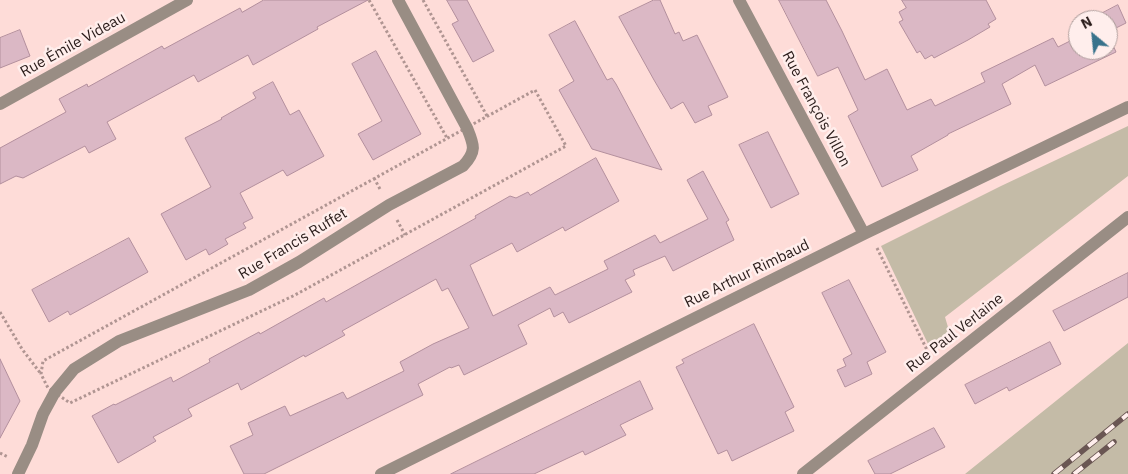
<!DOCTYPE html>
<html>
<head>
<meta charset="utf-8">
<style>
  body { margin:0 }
  #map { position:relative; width:1128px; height:474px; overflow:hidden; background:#fedcd8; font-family:"IBM Plex Sans",sans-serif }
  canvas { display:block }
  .north { position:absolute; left:1068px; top:10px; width:50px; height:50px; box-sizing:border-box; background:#ffeeec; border:1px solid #aa9a98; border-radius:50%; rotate:332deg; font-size:14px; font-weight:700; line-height:20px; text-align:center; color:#2a1c1a }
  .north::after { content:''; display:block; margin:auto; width:18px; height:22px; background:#38728b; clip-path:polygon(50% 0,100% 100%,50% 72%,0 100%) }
</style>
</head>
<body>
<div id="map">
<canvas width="1128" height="474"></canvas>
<div class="north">N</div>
</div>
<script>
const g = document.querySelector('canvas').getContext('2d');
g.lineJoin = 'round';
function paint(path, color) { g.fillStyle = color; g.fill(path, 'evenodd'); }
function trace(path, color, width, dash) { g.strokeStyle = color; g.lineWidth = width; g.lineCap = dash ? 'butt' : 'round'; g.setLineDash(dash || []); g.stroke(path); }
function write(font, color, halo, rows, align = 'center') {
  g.font = font + ' "IBM Plex Sans",sans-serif'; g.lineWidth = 5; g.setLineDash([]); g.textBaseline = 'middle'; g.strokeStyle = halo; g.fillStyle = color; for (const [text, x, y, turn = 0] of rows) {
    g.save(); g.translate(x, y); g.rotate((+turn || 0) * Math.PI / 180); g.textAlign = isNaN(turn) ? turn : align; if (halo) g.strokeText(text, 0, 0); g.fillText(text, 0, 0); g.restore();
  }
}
paint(new Path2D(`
  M 1128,126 L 1128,176 L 945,317 L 950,334 L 929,346 L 881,246 L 1001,186 Z
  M 1128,343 L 1128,474 L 965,474 Z`), '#c4bba7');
const building = new Path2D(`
  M 264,0 L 368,0 L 317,27 L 318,29 L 253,65 L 248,55 L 198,82 L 194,75 L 107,122 L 116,139 L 89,153 L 85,146 L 23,178 L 16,176 L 0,184 L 0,148 L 66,112 L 59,99 L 87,84 L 88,87 L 162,46 L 164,49 L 240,8 L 242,12 Z
  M 447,0 L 467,0 L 494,51 L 473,62 L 452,24 L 458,21 Z
  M 654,0 L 660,0 L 675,34 L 679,32 L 683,41 L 697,35 L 728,97 L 708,106 L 712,115 L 695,123 L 683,102 L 671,109 L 654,80 L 619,17 Z
  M 779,0 L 826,0 L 842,31 L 865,80 L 887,69 L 907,110 L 931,99 L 935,106 L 985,82 L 981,73 L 1053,38 L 1058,47 L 1078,37 L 1078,50 L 1108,50 L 1108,34 L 1116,52 L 1045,86 L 1035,65 L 1002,84 L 1011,104 L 948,134 L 948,135 L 911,156 L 918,170 L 882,187 L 848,116 L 858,110 L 838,67 L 818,76 Z
  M 902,0 L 986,0 L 996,19 L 988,24 L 990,27 L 968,40 L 934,58 L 932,55 L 925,59 L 920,51 L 917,53 L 899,22 L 903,20 L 899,12 L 906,8 Z
  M 1118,5 L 1126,23 L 1108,32 L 1108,20 L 1101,20 L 1099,15 Z
  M 575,21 L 607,80 L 612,78 L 616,84 L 662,170 L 592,149 L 559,90 L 574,81 L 549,35 Z
  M 20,30 L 30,56 L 0,68 L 0,38 Z
  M 376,51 L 421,134 L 373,160 L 358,134 L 382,121 L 352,64 Z
  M 273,82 L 290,115 L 299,110 L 324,156 L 287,176 L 283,170 L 240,193 L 253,218 L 243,223 L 246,228 L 225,239 L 228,244 L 209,255 L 206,249 L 186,260 L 161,214 L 211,187 L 185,138 L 222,119 L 221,118 L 256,98 L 253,93 Z
  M 768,132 L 799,194 L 771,208 L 739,145 Z
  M 596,158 L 619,201 L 565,231 L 563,227 L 517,252 L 512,243 L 470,265 L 493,316 L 550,287 L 555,295 L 608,269 L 604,261 L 655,235 L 660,243 L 708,219 L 687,180 L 703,171 L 729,220 L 726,222 L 734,240 L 673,271 L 665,256 L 633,270 L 635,275 L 625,280 L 632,292 L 569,323 L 563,312 L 554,317 L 550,308 L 518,325 L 527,344 L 464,375 L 459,365 L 451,368 L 450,367 L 418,384 L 423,395 L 264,474 L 244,474 L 230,446 L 253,435 L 248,423 L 285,406 L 290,416 L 343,392 L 347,399 L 404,371 L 400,362 L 433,344 L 469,328 L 448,288 L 442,291 L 436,279 L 342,331 L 345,335 L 305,357 L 304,355 L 241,390 L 238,383 L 188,409 L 192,416 L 153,437 L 156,441 L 118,463 L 92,416 L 114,404 L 115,405 L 171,377 L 173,382 L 210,362 L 209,359 L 259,332 L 260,334 L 324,298 L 326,302 L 476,218 L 475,216 L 510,196 L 516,198 L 528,192 L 530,195 Z
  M 129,238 L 148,272 L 70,315 L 68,311 L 49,322 L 32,290 Z
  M 1128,273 L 1128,297 L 1064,331 L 1053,311 Z
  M 849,280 L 886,352 L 867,362 L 872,374 L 845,387 L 837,370 L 846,366 L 843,359 L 852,354 L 822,293 Z
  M 754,324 L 794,407 L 785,412 L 794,431 L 732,461 L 727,450 L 718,454 L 676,367 L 684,363 L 682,360 Z
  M 1050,342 L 1061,364 L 1009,391 L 1007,387 L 975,404 L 965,385 Z
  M 0,359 L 20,401 L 0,438 Z
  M 640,381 L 653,409 L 620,425 L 626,435 L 585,455 L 583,451 L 534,474 L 451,474 Z
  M 934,428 L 945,447 L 890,474 L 875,474 L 868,461 Z`);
paint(building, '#dbb8c5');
trace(building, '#b38f9d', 1);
trace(new Path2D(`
  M 369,0 L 447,138
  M 423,0 L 487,116
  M 535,90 L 566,146 L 295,295 L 70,403 L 48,388 L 41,374 L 43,361 Z
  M 374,178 L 381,191
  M 397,220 L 405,235
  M 877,248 L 928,352
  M 0,312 L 22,349 L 41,374
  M 0,453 L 8,457`), '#b09592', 3, [2.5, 2.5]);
trace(new Path2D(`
  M 739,0 L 864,234
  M 0,104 L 187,0
  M 18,474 L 32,445 L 43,414 L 55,392 L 74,369 L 119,341 L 249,290 L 299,262 L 389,205 L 463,166 C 477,151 474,145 467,128 L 398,0
  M 381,474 L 864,234 L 1128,107
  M 803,474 L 1128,217`), '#998d84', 12);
const rail = new Path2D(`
  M 1054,474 L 1128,414
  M 1074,474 L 1114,442`);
trace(rail, '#6a5653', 5.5);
trace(rail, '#ffeeec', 4, [11]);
write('15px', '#2a1c1a', '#ffeeec', [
  ["Rue Émile Videau",73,45,-29],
  ["Rue François Villon",816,109,62],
  ["Rue Francis Ruffet",293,244,-31],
  ["Rue Arthur Rimbaud",747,274,-26],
  ["Rue Paul Verlaine",955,333,-38]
]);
</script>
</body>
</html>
